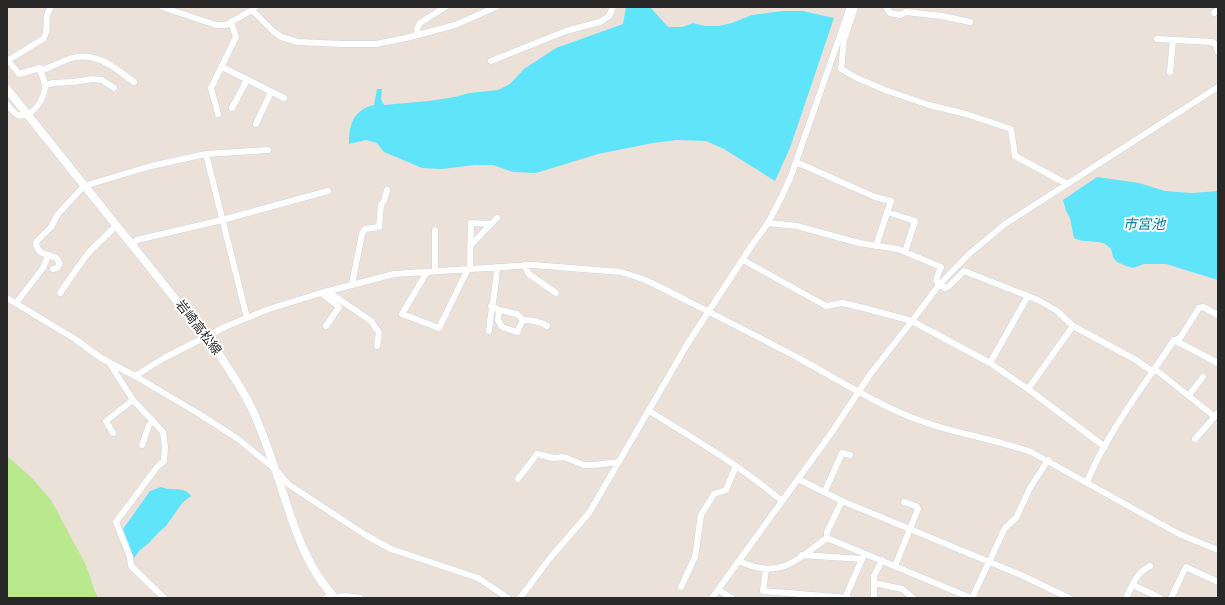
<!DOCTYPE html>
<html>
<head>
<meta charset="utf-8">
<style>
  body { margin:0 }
  #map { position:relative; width:1225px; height:605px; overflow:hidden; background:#ece1d8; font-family:"Archivo Narrow",sans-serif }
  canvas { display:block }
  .frame { position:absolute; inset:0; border:8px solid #282828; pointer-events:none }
</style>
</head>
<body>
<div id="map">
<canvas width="1225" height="605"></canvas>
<div class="frame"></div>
</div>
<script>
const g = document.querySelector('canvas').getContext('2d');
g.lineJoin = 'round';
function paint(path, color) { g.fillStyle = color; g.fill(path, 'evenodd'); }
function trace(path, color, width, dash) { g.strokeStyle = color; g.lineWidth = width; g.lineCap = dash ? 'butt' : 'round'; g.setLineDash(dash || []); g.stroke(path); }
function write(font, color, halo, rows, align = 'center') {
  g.font = font + ' "Archivo Narrow","Noto Sans JP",sans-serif'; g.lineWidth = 4; g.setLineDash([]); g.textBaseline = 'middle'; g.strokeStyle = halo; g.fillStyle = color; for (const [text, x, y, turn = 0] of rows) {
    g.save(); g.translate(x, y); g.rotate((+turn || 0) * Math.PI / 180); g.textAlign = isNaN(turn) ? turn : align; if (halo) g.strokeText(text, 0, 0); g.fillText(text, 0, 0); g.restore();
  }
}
paint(new Path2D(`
  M 7,456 L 31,477 L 51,500 L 86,565 L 94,589 L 98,598 L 7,598 Z`), '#b9e88f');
paint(new Path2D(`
  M 626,7 L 650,7 L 668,27 L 682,27 L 693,23 L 705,26 L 719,26 L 732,23 L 752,15 L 783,11 L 803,11 L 834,18 L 790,148 L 775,181 L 724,149 L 706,141 L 677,140 L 653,143 L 598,154 L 536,173 L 513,172 L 493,165 L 475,165 L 442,169 L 422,168 L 384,152 L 377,143 L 366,140 L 349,144 C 349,125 353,110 374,105 L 377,89 L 382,89 L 381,99 L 384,105 L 428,101 L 455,97 L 469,93 L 498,90 L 510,84 L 524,69 L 556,48 L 623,24 Z
  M 1097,177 L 1139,183 L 1165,191 L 1192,193 L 1218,191 L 1218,280 L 1166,264 L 1144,264 L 1133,268 L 1126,266 L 1117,262 L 1113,257 L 1111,249 C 1109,247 1106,244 1103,243 C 1093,240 1083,243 1074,238 L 1070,218 L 1066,211 L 1063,200 Z
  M 161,487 C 171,492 184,485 191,496 L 183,502 L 166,526 L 158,533 L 149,543 L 140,550 L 134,558 L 123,529 L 150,491 Z`), '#60e4f9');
const minor = new Path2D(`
  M 162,7 L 216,25 L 226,25 L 252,10 L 255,7
  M 855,7 L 844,40 L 841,69 L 855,77 L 885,90 L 929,105 L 966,114 L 1011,129 L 1015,156 L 1067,184
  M 886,7 L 890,13 L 900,15 L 906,12 L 942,16 L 970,22
  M 252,10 L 273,31 L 281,37 L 298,42 L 342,44 L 376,44 L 406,38 L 455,25 L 496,7
  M 1214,13 L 1218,10
  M 417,35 L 417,29 L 420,23 L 445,7
  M 1157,39 L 1212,42 L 1216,45 L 1218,52
  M 7,61 L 43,39 C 51,28 42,19 51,7
  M 491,61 L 566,31 L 600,22 L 609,16 L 613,7
  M 222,67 L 284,98
  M 40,71 C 51,67 62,61 72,58 C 96,51 116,69 134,82
  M 1170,72 L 1173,40
  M 45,85 L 53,83 L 73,82 L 92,79 L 102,80 L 114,88
  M 7,104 C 10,108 13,113 18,115 C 32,119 45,98 45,86 C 45,81 41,74 40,68 L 19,74 L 8,60
  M 232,108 L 247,80
  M 218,114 L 211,88 L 236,37 L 231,22
  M 256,124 L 271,92
  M 206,154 L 247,318
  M 796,162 L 875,197 L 891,201 L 876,246
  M 887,212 L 915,221 L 905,252
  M 768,223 L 797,226 L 859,243 L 898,249 L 941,267 L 936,280 L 939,285 L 945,288 L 949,286 L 964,271 L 1038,300 L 1057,311 L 1073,326 L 1136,360 L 1153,372
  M 435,230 L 435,271
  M 131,245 L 137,240 L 222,220 L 328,191
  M 470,246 L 497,218
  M 743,260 L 826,306 L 842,303 L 864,308 L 912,321 L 990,363 L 1028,389 L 1105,447
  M 524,265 L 529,274 L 556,293
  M 53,269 L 57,268 L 59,265 C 59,250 37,261 36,242 L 51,227 L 58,214 L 84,186 L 151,166 L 206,154 L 268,150
  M 470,269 L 471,223 L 491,224
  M 427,272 L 402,314 L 439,328 L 468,269
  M 352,284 L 362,234 L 365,229 L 379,227 L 381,205 L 384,201 L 387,190
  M 327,291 L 371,321 L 379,333 L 377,346
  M 60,293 L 78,267 L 90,251 L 116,226
  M 321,293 L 339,307 L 326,326
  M 7,298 L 75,339 L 101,358 L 135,376 L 201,415 L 238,439 L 276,470 L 288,484 L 367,536 L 391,549 L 478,578 L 508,598
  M 16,303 L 43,268 L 48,256
  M 491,306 L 499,310 L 517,314 L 523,320 C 532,320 539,321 547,326
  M 499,310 L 498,320 L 502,327 L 517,332 L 523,320
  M 489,331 C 491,310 496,289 497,267
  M 1174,340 L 1180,338 L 1199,308 L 1203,307 L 1218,315
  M 990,363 L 1028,296
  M 110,364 L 133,400 L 163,432 L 165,447 L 164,461 L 157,467 L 116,522 L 130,557 L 131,566 L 164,598
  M 1155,369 L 1215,417
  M 135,376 L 164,358 L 227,326 L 269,309 L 321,293 L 394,274 L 533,265 L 621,272 L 643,279 L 660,287 C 707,311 755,335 802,360 C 835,378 867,398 901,413 C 943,432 989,437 1031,452 L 1179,534 L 1218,550
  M 1028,389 L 1073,326
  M 1189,395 L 1203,377
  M 649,411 C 695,439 740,466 782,501
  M 113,433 L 106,421 L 133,400
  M 1195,439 L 1218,413
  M 142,445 L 149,425 L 153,421
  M 518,479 L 537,454 L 553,458 L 564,457 L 584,465 L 594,465 L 619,462
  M 798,479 L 842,501 L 1021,575 L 1069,598
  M 1087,482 C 1108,431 1144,386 1174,340 L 1218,363
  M 825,491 L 842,453 L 850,455
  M 827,538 L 827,532 L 842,501
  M 802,555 L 862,559
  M 739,561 C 779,580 795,561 827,538 L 971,598
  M 895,566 L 918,509 L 916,506 L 904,502
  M 766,569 L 763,591 L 848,598
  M 874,583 L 902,589 L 913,598
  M 1133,585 L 1160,598
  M 681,587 L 695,557 L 701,515 L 714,494 L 726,490 L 736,466
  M 718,590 L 732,598
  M 326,598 L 331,593
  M 335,598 L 345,596 L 360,598
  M 520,598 L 550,558 L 589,513 L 688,343 L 752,245 L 768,223 L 782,196 L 791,176 L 850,7
  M 712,598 L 832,432 L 871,373 L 912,321 L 939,285 L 969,254 L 1005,224 L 1218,87
  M 845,598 L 863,557
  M 874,598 L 874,576 L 882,560
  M 972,598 L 1005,528 L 1016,518 L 1030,488 L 1048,460
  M 1126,598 C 1133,584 1136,573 1150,566
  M 1171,598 L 1186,567 L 1218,582`);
const secondary = new Path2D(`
  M 7,89 L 217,351 C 229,370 242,388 252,409 C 261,428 268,449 275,469 C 291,514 301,562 335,598`);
trace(minor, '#cdd4e3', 7);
trace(secondary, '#cdd4e3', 9);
trace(minor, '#fff', 6);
trace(secondary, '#fff', 8);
write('13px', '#282828', '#fff', [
  ["岩崎高松線",198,328,52]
]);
write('italic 14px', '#0280a2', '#fff', [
  ["市宮池",1144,225]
]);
</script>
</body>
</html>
